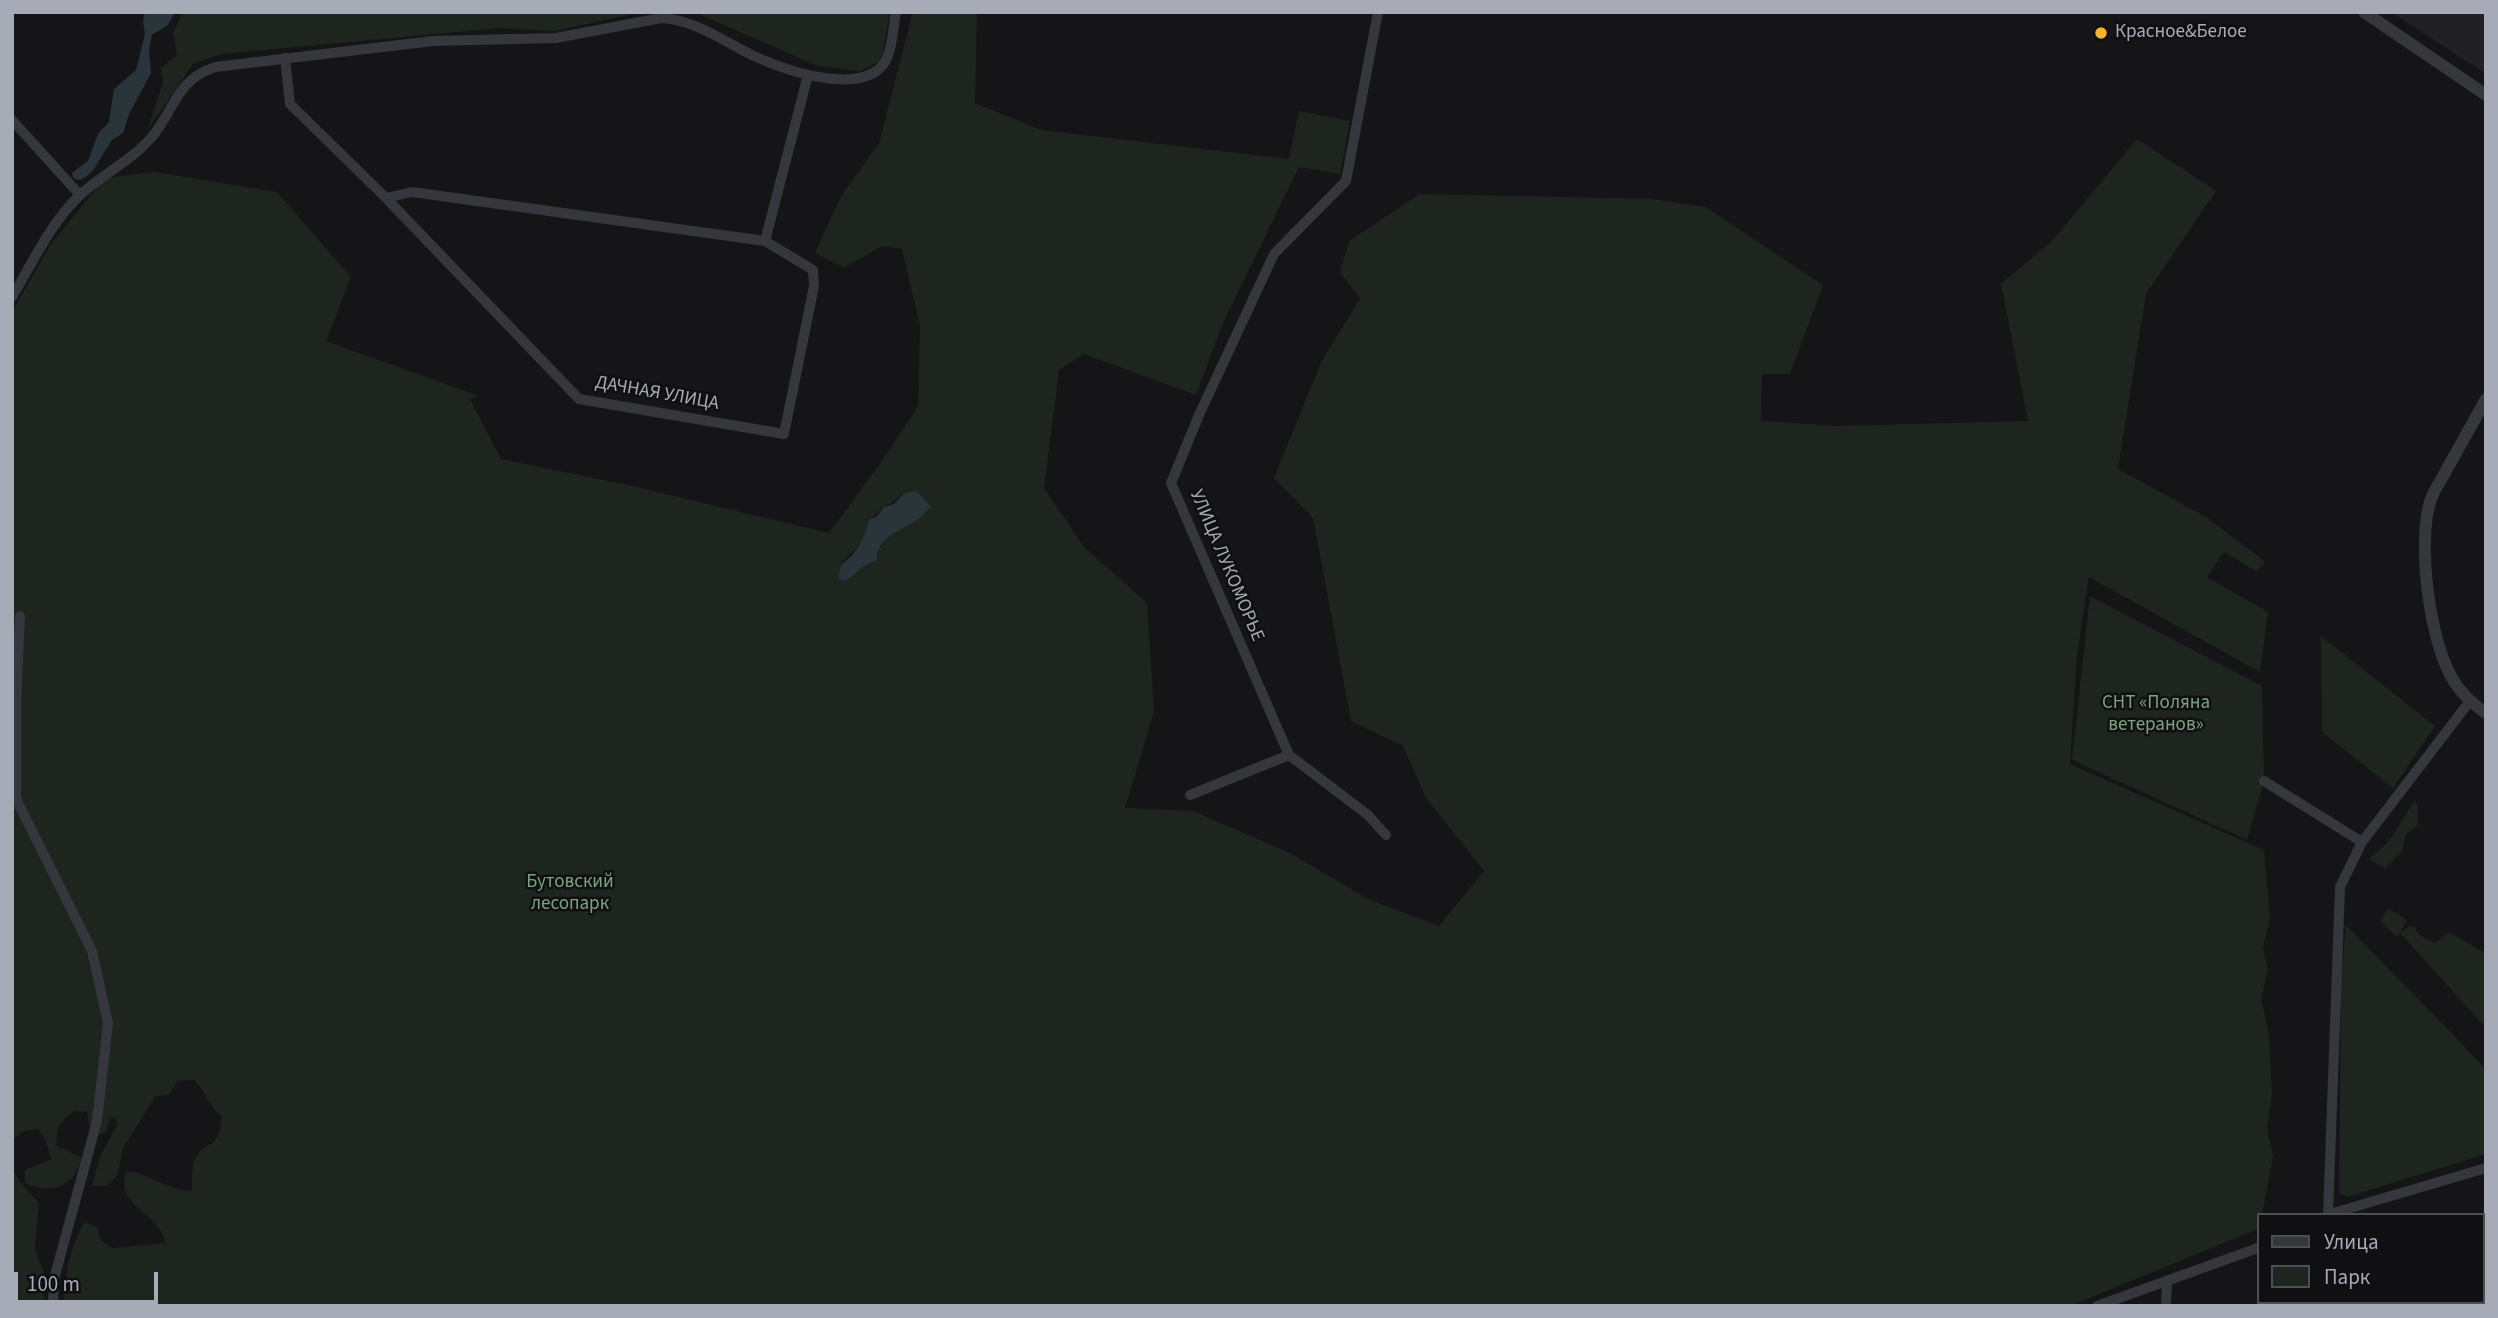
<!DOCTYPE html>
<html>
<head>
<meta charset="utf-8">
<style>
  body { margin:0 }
  #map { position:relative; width:2498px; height:1318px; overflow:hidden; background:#151517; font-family:"Source Sans 3",sans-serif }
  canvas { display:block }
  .frame { position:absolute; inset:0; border:14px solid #a6abb7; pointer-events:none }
  .legend { position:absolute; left:2257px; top:1213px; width:228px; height:91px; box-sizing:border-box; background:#101012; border:2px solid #4c4e54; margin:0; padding:9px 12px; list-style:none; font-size:21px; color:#a6abb7 }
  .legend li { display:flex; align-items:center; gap:14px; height:35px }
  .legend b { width:35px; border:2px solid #4c4e54 }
  .scale { position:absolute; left:14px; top:1272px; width:144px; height:32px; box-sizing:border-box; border:4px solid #a6abb7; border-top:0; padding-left:9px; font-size:21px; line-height:24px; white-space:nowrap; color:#a6abb7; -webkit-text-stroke:5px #101012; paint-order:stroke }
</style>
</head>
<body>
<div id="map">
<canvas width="2498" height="1318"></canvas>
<div class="frame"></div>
<ul class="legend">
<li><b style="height:9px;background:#36373c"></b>Улица</li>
<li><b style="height:19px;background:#1d251e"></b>Парк</li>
</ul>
<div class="scale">100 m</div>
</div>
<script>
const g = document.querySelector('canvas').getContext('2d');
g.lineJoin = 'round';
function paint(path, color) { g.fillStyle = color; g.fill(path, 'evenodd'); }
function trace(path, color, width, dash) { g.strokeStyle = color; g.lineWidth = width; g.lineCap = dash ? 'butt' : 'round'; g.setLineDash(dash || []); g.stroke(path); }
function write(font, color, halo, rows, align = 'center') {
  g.font = font + ' "Source Sans 3",sans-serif'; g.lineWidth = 5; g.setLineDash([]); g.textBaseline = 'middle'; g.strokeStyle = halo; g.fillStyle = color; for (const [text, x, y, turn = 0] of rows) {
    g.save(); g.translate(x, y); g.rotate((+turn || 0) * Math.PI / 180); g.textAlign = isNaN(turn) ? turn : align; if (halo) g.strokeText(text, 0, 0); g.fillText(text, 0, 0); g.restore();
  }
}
paint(new Path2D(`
  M 2391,12 L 2486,12 L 2486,74 Z`), '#212124');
paint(new Path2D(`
  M 183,12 L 642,12 L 554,31 L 500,28 L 221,54 L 193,64 L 147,131 L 163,83 L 161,68 L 177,55 L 173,33 Z
  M 694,12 L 890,12 L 883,53 L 878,62 L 860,71 L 817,66 Z
  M 913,12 L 977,12 L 975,103 L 1041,130 L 1289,159 L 1299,111 L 1350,121 L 1340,174 L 1299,167 L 1223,323 L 1196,395 L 1084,354 L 1059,370 L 1044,488 L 1084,547 L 1147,603 L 1154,712 L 1125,808 L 1193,811 L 1288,852 L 1368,899 L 1439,926 L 1484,871 L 1426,798 L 1403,746 L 1351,721 L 1313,518 L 1274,478 L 1322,360 L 1360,299 L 1340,272 L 1349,241 L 1419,194 L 1652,199 L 1706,207 L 1823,285 L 1790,374 L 1762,374 L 1761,421 L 1836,426 L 2028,421 L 2001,284 L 2052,241 L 2137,139 L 2216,191 L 2146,294 L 2118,469 L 2206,517 L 2266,562 L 2256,571 L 2224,552 L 2207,577 L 2268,612 L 2260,672 L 2089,577 L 2077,654 L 2070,764 L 2264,850 L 2270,918 L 2263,947 L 2268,971 L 2261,998 L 2269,1034 L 2272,1095 L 2267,1128 L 2273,1156 L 2262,1215 L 2258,1215 L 2258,1229 L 2070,1306 L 63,1306 C 65,1277 69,1247 85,1222 L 97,1227 L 101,1240 L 112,1248 L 166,1243 C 156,1208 118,1211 125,1171 C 148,1172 164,1190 192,1191 C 192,1182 191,1170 194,1162 C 202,1139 222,1152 221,1116 C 208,1105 206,1092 194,1080 L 178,1081 L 170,1094 L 155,1097 L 123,1148 L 117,1176 L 106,1186 L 92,1186 L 100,1157 L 118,1123 L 114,1117 L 110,1118 L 106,1132 L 91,1137 L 87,1112 L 74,1111 C 60,1122 55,1129 57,1146 L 81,1157 C 77,1186 50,1196 25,1183 L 25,1170 L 51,1159 L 46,1141 L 38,1129 L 24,1131 L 12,1140 L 12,312 L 51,244 L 105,178 L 154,172 L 277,192 L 351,277 L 326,341 L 479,396 L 470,399 L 501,459 L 628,485 L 829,533 L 882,461 L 918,406 L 920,326 L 902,249 L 882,246 L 844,268 L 815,253 L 840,198 L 879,143 ZM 904,494 L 931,507 C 915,521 877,537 877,560 L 863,567 L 846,581 L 843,561 C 857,550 866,537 869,519 C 877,516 877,512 883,508 C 890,503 897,500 904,494 Z
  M 2090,596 L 2262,686 L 2264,781 L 2247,840 L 2072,760 Z
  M 2321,636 L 2435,726 L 2393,788 L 2322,732 Z
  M 2415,800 L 2418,806 L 2418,825 L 2406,835 L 2402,851 L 2387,866 L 2387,870 L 2369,859 L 2389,841 Z
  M 2388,908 L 2407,920 L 2400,933 L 2410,926 L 2415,927 L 2418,934 L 2435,943 L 2449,932 L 2486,954 L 2486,1028 L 2400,933 L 2397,937 L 2380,921 Z
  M 2346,925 L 2486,1069 L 2486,1154 L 2347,1197 L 2339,1193 L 2341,983 Z
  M 12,1167 L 20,1182 L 39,1203 L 35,1247 L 39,1261 L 45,1274 L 43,1306 L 12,1306 Z`), '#1d251e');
paint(new Path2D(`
  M 145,12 L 175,12 L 168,25 L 152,35 L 149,50 L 151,73 L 129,114 L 123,133 L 112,140 L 92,172 L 81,180 L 74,179 L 72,173 L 88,161 L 98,134 L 109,122 L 114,89 L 136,70 L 145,34 L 143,20 Z
  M 916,491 L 931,507 C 926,512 920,518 914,522 C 900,530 876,540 877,560 L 863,567 L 846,581 L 839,579 C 839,560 848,563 856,550 C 862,541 867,531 869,519 L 876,517 L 884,507 L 894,504 L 904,494 Z`), '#2a343b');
trace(new Path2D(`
  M 1378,12 L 1346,181 L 1274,254 L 1199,415 L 1171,483 L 1289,755 L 1368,815 L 1386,835
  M 285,58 L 290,104 L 386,198 L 579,399 L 784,434 L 814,286 L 813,270 L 765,241 L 412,192 L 386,198
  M 12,120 L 80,195
  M 765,241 L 808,75
  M 12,297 C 33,262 51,222 81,194 C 103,174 132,160 152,137 C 175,109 176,80 215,67 L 433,41 L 556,38 L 661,18 C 698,20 728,45 761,59 C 790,72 866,97 886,60 C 893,47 893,27 896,12
  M 20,616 L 16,705 L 16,799 L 92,951 L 108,1023 L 97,1121 L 54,1279 L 53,1306
  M 2264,781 L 2362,842
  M 1190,795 L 1289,755
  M 2330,1214 L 2486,1168
  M 2328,1215 L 2340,887 L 2362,842 L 2470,701
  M 2097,1306 L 2258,1248
  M 2166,1306 L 2167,1282
  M 2270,1306 L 2271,1302
  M 2344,1306 L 2344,1302`), '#36373c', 10);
trace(new Path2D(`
  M 2364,12 L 2486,95
  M 2486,399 C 2473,422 2460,446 2447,469 C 2442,479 2433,491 2430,502 C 2417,545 2430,646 2455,683 C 2463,695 2474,705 2486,713`), '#36373c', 12);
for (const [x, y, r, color] of [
  [2101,33,7,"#f8b32c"]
]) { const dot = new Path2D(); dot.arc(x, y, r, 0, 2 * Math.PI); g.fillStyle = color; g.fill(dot); trace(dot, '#101012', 2.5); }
write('19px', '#a6abb7', '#101012', [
  ["Красное&Белое",2115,33]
], 'left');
write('19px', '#a6abb7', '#101012', [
  ["ДАЧНАЯ УЛИЦА",657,394,10],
  ["УЛИЦА ЛУКОМОРЬЕ",1226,566,67]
]);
write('19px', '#7ca37f', '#101012', [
  ["СНТ «Поляна",2156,704],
  ["ветеранов»",2156,726],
  ["Бутовский",570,883],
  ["лесопарк",570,905]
]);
</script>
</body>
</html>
